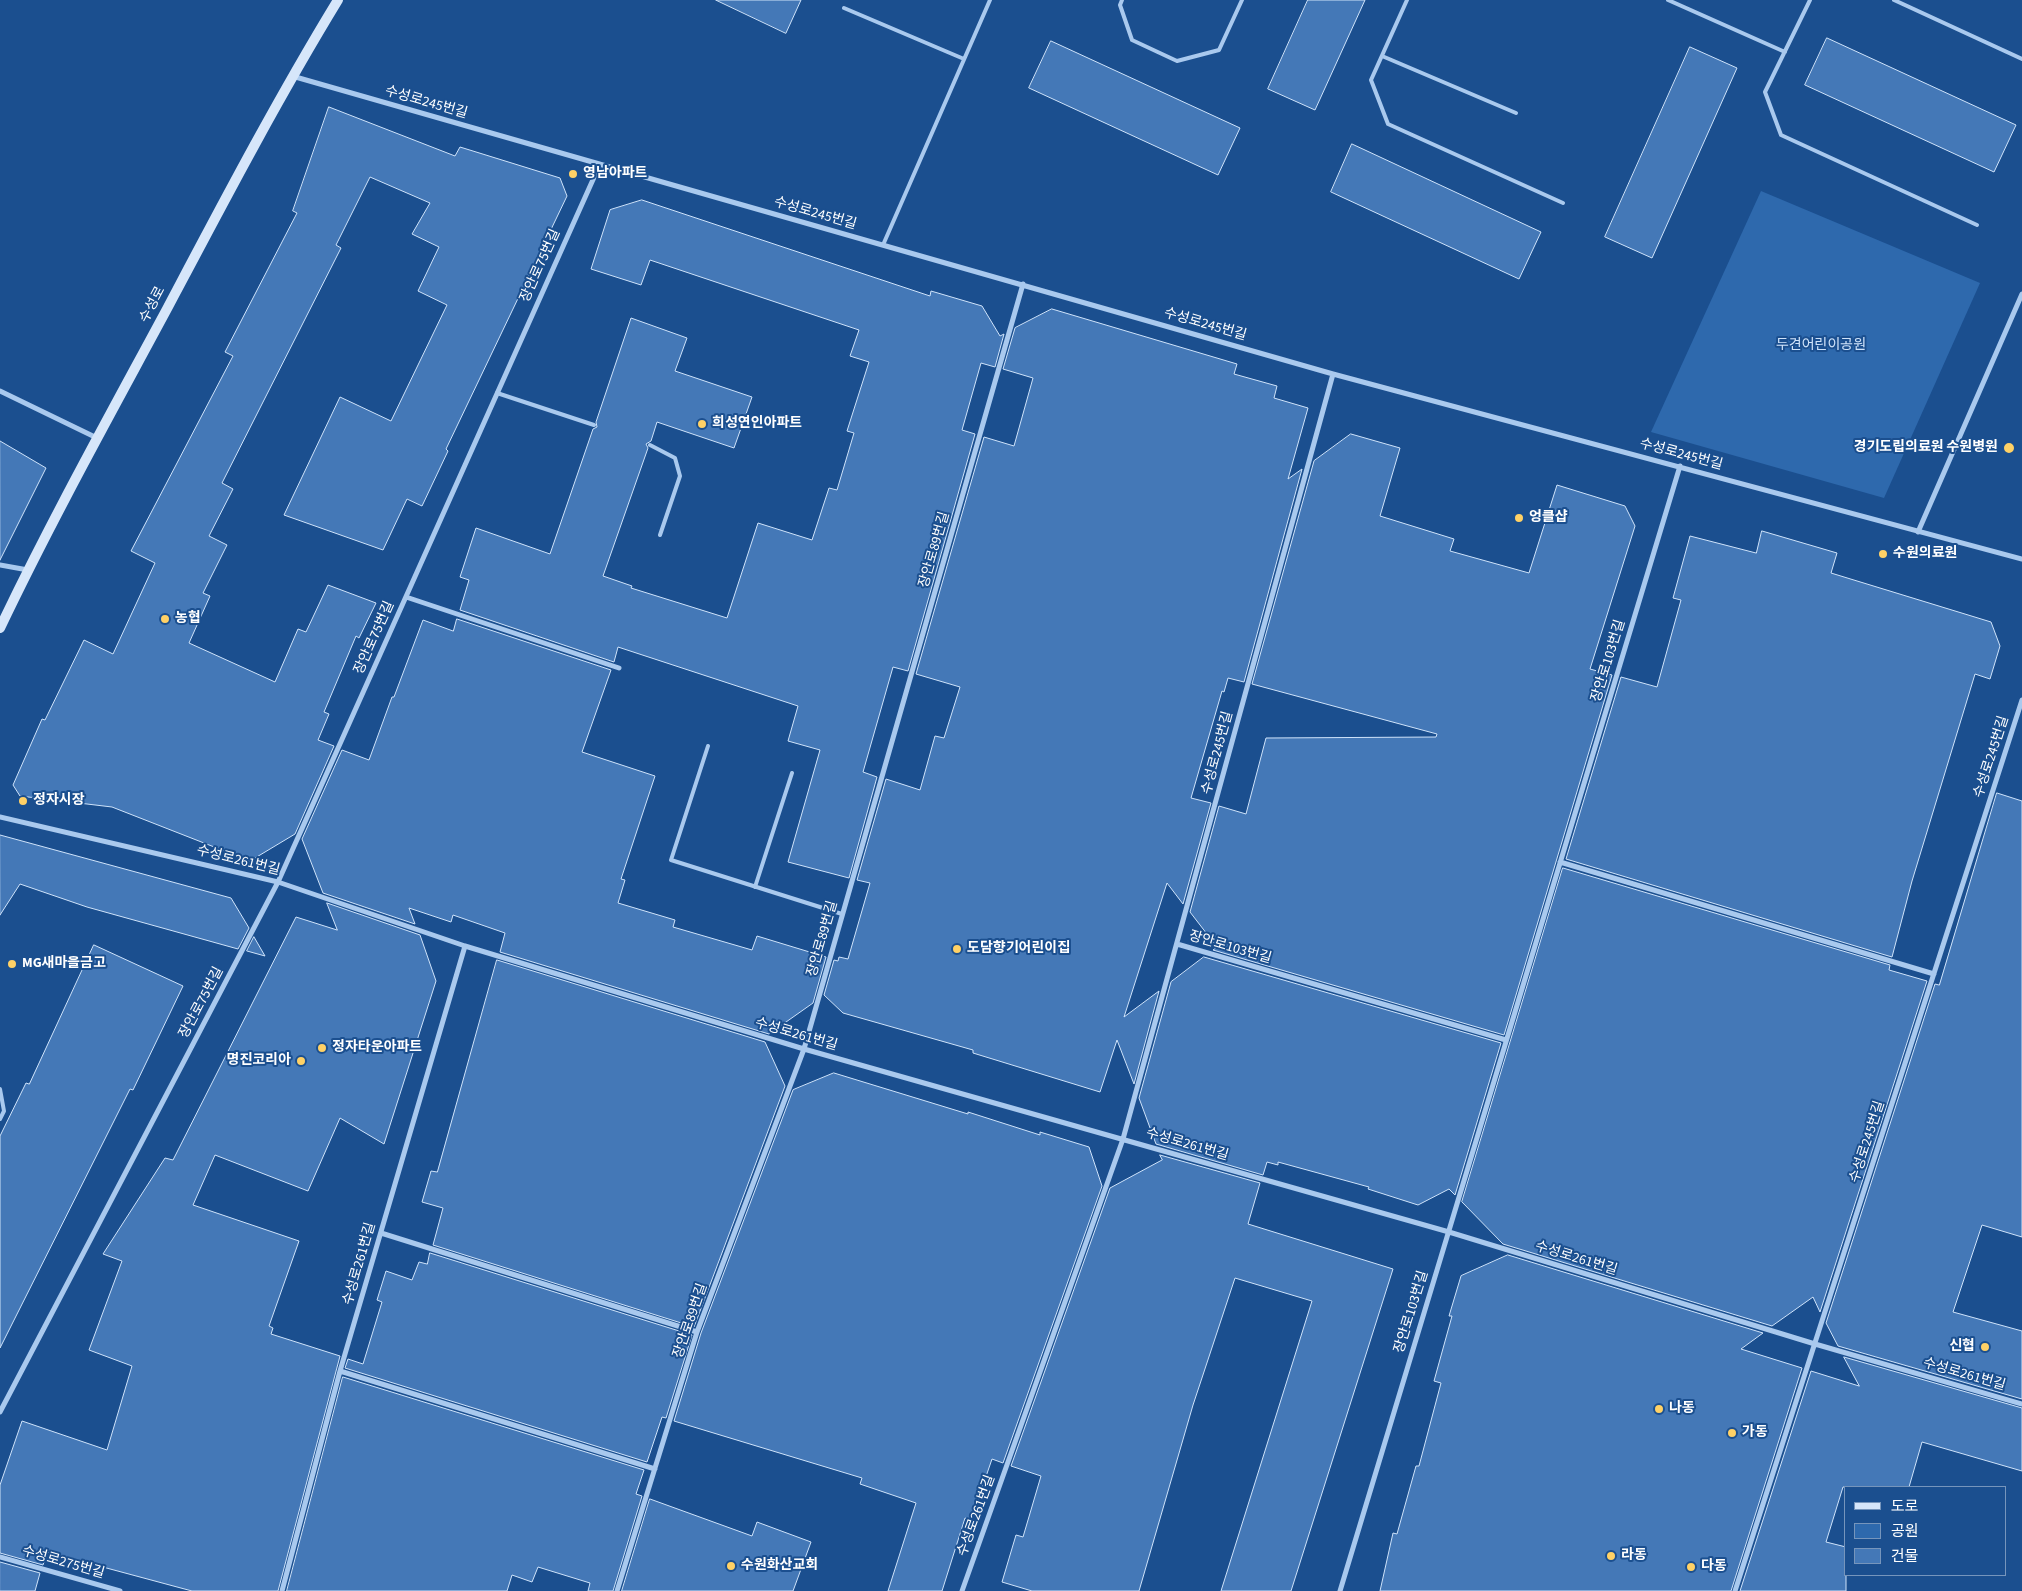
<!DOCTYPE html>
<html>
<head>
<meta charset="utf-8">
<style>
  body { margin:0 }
  #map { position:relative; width:2022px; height:1591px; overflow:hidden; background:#1b4f8f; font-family:"Source Sans 3","Noto Sans KR",sans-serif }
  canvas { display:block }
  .legend { position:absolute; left:1844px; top:1486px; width:162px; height:90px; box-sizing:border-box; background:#1b4f8f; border:1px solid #7695bc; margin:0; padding:6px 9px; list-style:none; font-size:15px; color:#fff }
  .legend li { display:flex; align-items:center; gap:10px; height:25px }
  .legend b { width:25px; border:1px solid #7695bc }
</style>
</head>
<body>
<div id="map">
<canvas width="2022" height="1591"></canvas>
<ul class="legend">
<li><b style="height:6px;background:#d6e6fa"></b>도로</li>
<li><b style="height:14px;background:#2e69ad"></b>공원</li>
<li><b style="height:14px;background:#4478b7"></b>건물</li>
</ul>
</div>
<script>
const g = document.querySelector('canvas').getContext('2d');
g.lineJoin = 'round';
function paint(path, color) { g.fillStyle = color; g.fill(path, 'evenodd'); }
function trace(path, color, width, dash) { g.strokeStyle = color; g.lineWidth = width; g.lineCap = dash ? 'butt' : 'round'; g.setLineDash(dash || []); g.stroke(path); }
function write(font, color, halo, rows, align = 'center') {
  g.font = font + ' "Source Sans 3","Noto Sans KR",sans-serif'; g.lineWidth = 4; g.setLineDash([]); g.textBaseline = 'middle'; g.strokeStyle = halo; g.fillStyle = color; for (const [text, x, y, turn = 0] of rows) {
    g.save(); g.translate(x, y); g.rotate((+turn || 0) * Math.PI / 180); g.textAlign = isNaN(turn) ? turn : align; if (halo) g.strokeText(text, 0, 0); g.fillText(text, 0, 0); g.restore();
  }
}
paint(new Path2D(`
  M 1761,191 L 1980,283 L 1884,498 L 1651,432 Z`), '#2e69ad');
const building = new Path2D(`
  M 716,0 L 801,0 L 786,33 Z
  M 1308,0 L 1365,0 L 1315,110 L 1268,89 Z
  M 1827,38 L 2016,125 L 1994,172 L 1805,85 Z
  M 1051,41 L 1240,128 L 1218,175 L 1029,88 Z
  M 1690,47 L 1737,68 L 1652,258 L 1605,237 Z
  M 329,107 L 455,156 L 460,147 L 560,178 L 567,196 L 446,449 L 448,451 L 422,506 L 407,499 L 383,550 L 284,515 L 340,397 L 391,421 L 447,305 L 418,291 L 439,247 L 412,234 L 430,203 L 370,177 L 336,245 L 341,248 L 222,483 L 233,489 L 209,536 L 227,545 L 203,593 L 210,596 L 189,643 L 275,682 L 298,629 L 306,632 L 328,585 L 376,603 L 359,638 L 356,636 L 324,712 L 329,714 L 318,740 L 334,746 L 295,834 L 250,861 L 112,807 L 20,796 L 13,785 L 42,719 L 45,720 L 84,640 L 113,654 L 155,563 L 131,551 L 233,356 L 225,352 L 297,213 L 293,211 Z
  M 1352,144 L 1541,232 L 1519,279 L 1331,192 Z
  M 642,200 L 930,296 L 931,291 L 982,306 L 1000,336 L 1004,334 L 995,367 L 981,363 L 962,430 L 975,434 L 908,671 L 893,667 L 863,772 L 877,777 L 849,878 L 788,862 L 820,750 L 788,741 L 798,706 L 618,647 L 614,662 L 460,610 L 469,580 L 460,577 L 476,528 L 550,554 L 593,429 L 597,427 L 596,422 L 631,318 L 687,338 L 675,371 L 752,397 L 734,448 L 657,422 L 651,441 L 646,444 L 648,448 L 603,576 L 632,586 L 631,588 L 727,618 L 758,523 L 812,540 L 829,488 L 837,490 L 854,433 L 847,431 L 869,362 L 850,356 L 859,330 L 650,260 L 641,285 L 591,269 L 610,210 Z
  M 1052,309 L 1237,364 L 1234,374 L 1277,386 L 1274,398 L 1308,408 L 1288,479 L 1302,469 L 1244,682 L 1228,678 L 1224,692 L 1222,691 L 1191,798 L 1211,803 L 1183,904 L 1167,883 L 1124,1017 L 1159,991 L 1134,1084 L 1117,1040 L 1100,1092 L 973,1053 L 973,1050 L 843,1013 L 824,995 L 834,960 L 838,961 L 839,957 L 848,959 L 870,883 L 857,880 L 886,779 L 920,790 L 935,736 L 944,738 L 960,687 L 916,674 L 984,437 L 1014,446 L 1033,378 L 1003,369 L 1015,328 Z
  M 1351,434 L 1400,448 L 1380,516 L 1454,539 L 1450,551 L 1529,573 L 1557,485 L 1625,506 L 1635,526 L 1590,669 L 1612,675 L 1504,1035 L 1213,950 L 1217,947 L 1190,912 L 1219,806 L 1246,814 L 1266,738 L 1436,737 L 1437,734 L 1252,684 L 1314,461 Z
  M 0,441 L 46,468 L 0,560 Z
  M 1762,531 L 1837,553 L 1831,573 L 1991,622 L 2000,646 L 1990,679 L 1975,674 L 1912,881 L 1892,957 L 1566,859 L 1621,677 L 1657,687 L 1681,600 L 1673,598 L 1690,536 L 1756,553 Z
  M 457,619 L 611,670 L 582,752 L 655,776 L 621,879 L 625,880 L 618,903 L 675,920 L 673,927 L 752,950 L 757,936 L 826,957 L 813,1003 L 769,1034 L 500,952 L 505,933 L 453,915 L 451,922 L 409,908 L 415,924 L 323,893 L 302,839 L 342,750 L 369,760 L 392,697 L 394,697 L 423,620 L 453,631 Z
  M 1997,793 L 2022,801 L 2022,1237 L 1982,1225 L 1953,1312 L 2022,1331 L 2022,1399 L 1838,1346 L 1826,1323 L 1935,984 L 1939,985 Z
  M 0,835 L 231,898 L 249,928 L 238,949 L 87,907 L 20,884 L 0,915 Z
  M 1563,868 L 1890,965 L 1889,970 L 1927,981 L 1820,1312 L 1813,1297 L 1772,1326 L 1503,1244 L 1462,1202 Z
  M 327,903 L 420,935 L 436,981 L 384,1144 L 340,1118 L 308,1191 L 215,1155 L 193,1205 L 299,1241 L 269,1326 L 273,1328 L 271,1334 L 340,1356 L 278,1591 L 192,1591 L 47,1552 L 43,1565 L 0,1553 L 0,1485 L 22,1421 L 107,1450 L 132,1366 L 89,1350 L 122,1261 L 103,1254 L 165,1158 L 173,1160 L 296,917 L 337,930 Z
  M 254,937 L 265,956 L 247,951 Z
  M 94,945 L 183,986 L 133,1090 L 130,1089 L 0,1348 L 0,1136 L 26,1083 L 29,1084 Z
  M 1204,957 L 1501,1043 L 1455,1195 L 1449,1189 L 1418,1205 L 1368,1189 L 1369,1187 L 1278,1162 L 1278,1165 L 1267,1162 L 1263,1175 L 1156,1144 L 1139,1098 L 1171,982 Z
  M 497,960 L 765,1042 L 785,1086 L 694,1327 L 433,1245 L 443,1208 L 422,1202 L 431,1171 L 437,1172 Z
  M 834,1073 L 968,1114 L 968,1112 L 1040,1135 L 1040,1132 L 1089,1147 L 1102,1186 L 1003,1463 L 992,1459 L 971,1520 L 965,1518 L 942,1591 L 888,1591 L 916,1503 L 860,1484 L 862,1478 L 674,1421 L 701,1333 L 793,1090 Z
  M 1160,1155 L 1260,1183 L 1248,1224 L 1393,1269 L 1291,1591 L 1221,1591 L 1312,1301 L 1235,1278 L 1193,1405 L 1139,1591 L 1032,1591 L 1002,1582 L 1016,1535 L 1023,1537 L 1041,1476 L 1011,1466 L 1110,1188 L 1162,1160 Z
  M 430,1253 L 692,1335 L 666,1418 L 662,1417 L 647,1462 L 345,1368 L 348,1359 L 363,1364 L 382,1302 L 377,1300 L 386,1271 L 412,1280 L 419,1262 L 427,1264 Z
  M 1508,1255 L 1763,1333 L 1741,1349 L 1802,1368 L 1731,1591 L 1380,1591 L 1393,1533 L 1397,1534 L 1416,1466 L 1419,1466 L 1441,1383 L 1434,1381 L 1452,1316 L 1449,1316 L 1461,1276 Z
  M 1844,1357 L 2022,1408 L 2022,1471 L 1922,1442 L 1909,1487 L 1843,1487 L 1826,1542 L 1846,1547 L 1846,1591 L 1740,1591 L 1811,1371 L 1859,1386 Z
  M 343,1377 L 644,1470 L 636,1494 L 642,1496 L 613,1591 L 588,1591 L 590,1583 L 538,1567 L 532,1582 L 512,1575 L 507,1591 L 287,1591 Z
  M 650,1499 L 752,1536 L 757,1522 L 811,1542 L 793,1591 L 622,1591 Z
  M 0,1562 L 40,1573 L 35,1591 L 0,1591 Z`);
paint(building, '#4478b7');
trace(building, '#cfe3fa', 1);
trace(new Path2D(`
  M 1122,0 L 1120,5 L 1132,40 L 1177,61 L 1219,50 L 1242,0
  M 1407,0 L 1371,80 L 1388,124 L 1563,203
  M 1668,0 L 1785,52
  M 1810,0 L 1765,92 L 1781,135 L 1977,225
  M 1894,0 L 2022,59
  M 844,8 L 964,59
  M 1382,56 L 1516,113
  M 883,245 L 990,0
  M 497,393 L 594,425
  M 650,445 L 675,458 L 680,476 L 660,535
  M 708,746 L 671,860 L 842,914
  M 755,887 L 792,773
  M 0,1089 L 4,1111 L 0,1119`), '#a9c9ee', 4);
trace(new Path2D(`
  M 292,76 L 1333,374 L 2022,559
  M 0,391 L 97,438
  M 1918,532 L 2022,294
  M 0,565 L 28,570
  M 406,597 L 619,668
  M 0,817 L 278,882 L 465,946 L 804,1049 L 1449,1232 L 1815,1344 L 2022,1404
  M 1560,862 L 1934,974
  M 1177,944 L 1506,1040
  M 381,1233 L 697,1332
  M 340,1371 L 655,1469
  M 0,1412 L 278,882 L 600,164
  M 0,1557 L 120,1591
  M 282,1591 L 340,1371 L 465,946
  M 617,1591 L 697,1332 L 804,1049 L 1023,284
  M 962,1591 L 1123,1139 L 1333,374
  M 1340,1591 L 1680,466
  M 1735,1591 L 2022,700`), '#a9c9ee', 5);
trace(new Path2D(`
  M 0,628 C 52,519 111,413 168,307 C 223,203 277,100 338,0`), '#d6e6fa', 10);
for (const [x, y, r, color] of [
  [573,174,5,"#ffd166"],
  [702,424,5,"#ffd166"],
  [2009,448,6,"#ffd166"],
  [1519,518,5,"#ffd166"],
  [1883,554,5,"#ffd166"],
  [165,619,5,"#ffd166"],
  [23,801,5,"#ffd166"],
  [957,949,5,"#ffd166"],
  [12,964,5,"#ffd166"],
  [322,1048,5,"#ffd166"],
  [301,1061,5,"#ffd166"],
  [1985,1347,5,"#ffd166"],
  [1659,1409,5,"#ffd166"],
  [1732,1433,5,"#ffd166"],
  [1611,1556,5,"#ffd166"],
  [731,1566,5,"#ffd166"],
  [1691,1567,5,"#ffd166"]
]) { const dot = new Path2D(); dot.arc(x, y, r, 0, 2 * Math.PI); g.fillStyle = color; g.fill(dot); trace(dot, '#1b4f8f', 2); }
write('14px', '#fff', '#1b4f8f', [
  ["수성로245번길",426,103,16],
  ["수성로245번길",815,214,16],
  ["장안로75번길",541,266,-66],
  ["수성로",153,305,-62],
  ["수성로245번길",1205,325,16],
  ["수성로245번길",1681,455,15],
  ["장안로89번길",935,550,-74],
  ["장안로75번길",375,638,-66],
  ["장안로103번길",1609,661,-73],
  ["수성로245번길",1218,753,-75],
  ["수성로245번길",1992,757,-72],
  ["수성로261번길",238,861,14],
  ["장안로89번길",823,939,-74],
  ["장안로103번길",1230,948,16],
  ["장안로75번길",202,1003,-62],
  ["수성로261번길",796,1035,16],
  ["수성로245번길",1868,1142,-72],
  ["수성로261번길",1187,1145,16],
  ["수성로261번길",1576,1259,17],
  ["수성로261번길",360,1264,-74],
  ["장안로103번길",1412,1312,-73],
  ["장안로89번길",691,1321,-71],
  ["수성로261번길",1964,1375,16],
  ["수성로261번길",977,1516,-70],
  ["수성로275번길",63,1563,16]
]);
write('bold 14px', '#fff', '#1b4f8f', [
  ["영남아파트",583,174],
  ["희성연인아파트",712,424],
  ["경기도립의료원 수원병원",1998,448,"right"],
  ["엉클샵",1529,518],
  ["수원의료원",1893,554],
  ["농협",175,619],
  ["정자시장",33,801],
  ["도담향기어린이집",967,949],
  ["MG새마을금고",22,964],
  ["정자타운아파트",332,1048],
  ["명진코리아",291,1061,"right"],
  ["신협",1975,1347,"right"],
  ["나동",1669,1409],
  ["가동",1742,1433],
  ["라동",1621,1556],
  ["수원화산교회",741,1566],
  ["다동",1701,1567]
], 'left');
write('14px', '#cfe3fa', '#1b4f8f', [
  ["두견어린이공원",1821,346]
]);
</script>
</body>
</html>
